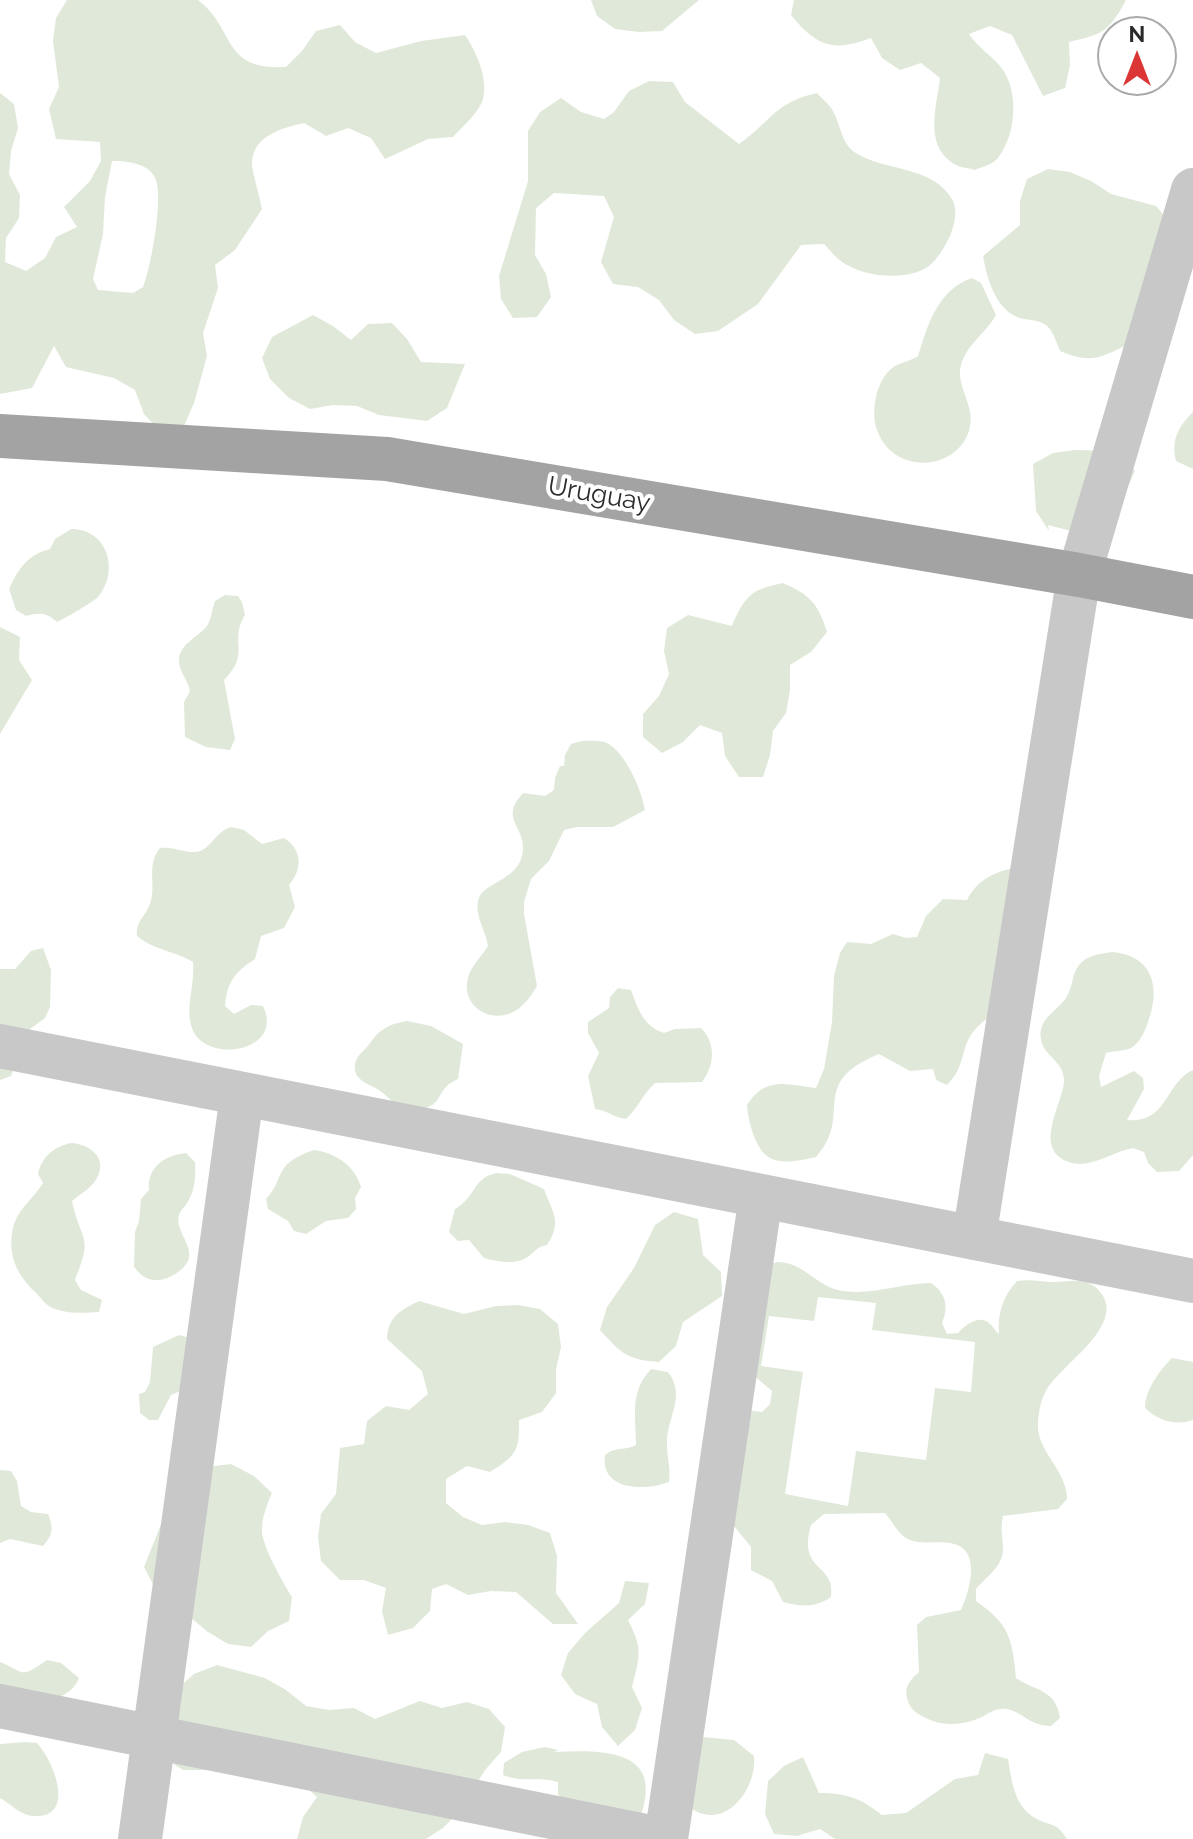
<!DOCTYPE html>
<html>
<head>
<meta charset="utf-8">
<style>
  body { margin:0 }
  #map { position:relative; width:1193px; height:1839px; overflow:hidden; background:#fff; font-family:Raleway,sans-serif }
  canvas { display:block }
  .north { position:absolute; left:1097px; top:16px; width:80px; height:80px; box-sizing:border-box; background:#fff; border:2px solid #aaa; border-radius:50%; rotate:0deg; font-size:22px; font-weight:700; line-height:32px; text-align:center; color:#2b2b2b }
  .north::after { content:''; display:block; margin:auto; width:28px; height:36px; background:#db3635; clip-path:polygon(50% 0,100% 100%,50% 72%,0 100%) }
</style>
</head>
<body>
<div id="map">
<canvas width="1193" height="1839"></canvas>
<div class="north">N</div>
</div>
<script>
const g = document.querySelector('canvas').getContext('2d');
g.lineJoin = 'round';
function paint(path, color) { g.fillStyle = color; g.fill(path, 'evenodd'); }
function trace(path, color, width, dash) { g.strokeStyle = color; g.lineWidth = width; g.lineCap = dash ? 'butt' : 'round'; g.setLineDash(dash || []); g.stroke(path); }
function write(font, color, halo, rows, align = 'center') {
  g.font = font + ' Raleway,sans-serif'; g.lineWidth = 8; g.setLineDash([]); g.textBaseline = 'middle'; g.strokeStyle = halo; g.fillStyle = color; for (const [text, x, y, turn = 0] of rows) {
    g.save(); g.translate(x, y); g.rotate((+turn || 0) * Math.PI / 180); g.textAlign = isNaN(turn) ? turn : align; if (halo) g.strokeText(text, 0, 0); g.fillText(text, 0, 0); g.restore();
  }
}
paint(new Path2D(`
  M 67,0 L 198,0 C 237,30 220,70 286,67 L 302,51 L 316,31 L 340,25 L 355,42 L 376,53 L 421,41 L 465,35 C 476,51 490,81 482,102 C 477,114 462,127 453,137 L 428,139 L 385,159 L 371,138 L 348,128 L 326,136 L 304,123 C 282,128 252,136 252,164 C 252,171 260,198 262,209 L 235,250 L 215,265 L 218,288 L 203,333 L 207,356 L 194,403 L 184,426 L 160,431 L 144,414 L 135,390 L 114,378 L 66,367 L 54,346 L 32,388 L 0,394 L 0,93 L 14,104 L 18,128 L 11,151 L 9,174 L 20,195 L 19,218 L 6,238 L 5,262 L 26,271 L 45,258 L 56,237 L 77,227 L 64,207 L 90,181 L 101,161 L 100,142 L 56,139 L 49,109 L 59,87 L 53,41 L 56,18 ZM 112,161 C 127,161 150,163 156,180 C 163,201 151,267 143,287 L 133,293 L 98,290 L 93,279 L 103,234 L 105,197 Z
  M 591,0 L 699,0 L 662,31 L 639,32 L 615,29 L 597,16 Z
  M 794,0 L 1126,0 C 1109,32 1103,34 1069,42 L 1070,65 L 1065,88 L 1043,96 L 1012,35 L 990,26 L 969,34 C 978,48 994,57 1003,70 C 1019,93 1016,137 997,159 C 993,164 982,167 975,170 C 968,168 957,167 951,162 C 924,142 937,105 940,78 L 921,63 L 900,70 L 882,58 L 871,38 C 833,52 817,47 791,15 Z
  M 649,81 L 673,82 L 685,102 L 739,144 C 772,121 773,103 817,93 C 822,99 830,105 833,111 C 841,125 841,144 856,153 C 886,172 934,165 953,201 C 958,211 954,226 950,236 C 945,246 938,259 929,266 C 906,282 864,277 842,262 C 835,257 830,250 824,244 L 801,245 L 758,304 L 718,331 L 695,334 L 674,320 L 659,300 L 638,287 L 613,284 L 601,262 L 614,217 L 604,196 L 554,193 L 536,208 L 535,255 L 546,274 L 551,297 L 537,317 L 513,318 L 501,299 L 499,276 L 528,181 L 528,131 L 540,112 L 561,98 L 581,112 L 604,119 L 614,112 L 629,91 Z
  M 1048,169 L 1070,172 L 1091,181 L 1111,194 L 1156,206 L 1170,223 L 1129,344 C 1100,358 1091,364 1060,351 C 1057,344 1054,334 1049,328 C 1041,319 1030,321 1020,318 C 995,310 987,278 983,256 L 1020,225 L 1020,201 L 1027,179 Z
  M 972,278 L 981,283 L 996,315 C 986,333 967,344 961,365 C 955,387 977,406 969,431 C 955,473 890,475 876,427 C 871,408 877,377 895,366 C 902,362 911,361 918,356 C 928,325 937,290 972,278 Z
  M 313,315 L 333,326 L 351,340 L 368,324 L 392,323 L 407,339 L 421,362 L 465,364 L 447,408 L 427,421 L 379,415 L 357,406 L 333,405 L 310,409 L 289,398 L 270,379 L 262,358 L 272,337 Z
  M 1193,412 L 1193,469 L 1176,461 C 1171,440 1178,427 1193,412 Z
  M 1075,450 L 1120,451 L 1135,471 L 1125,493 L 1071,531 L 1048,525 L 1049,531 L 1036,511 L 1033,464 L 1053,453 Z
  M 71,529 C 108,529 120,571 98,597 C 96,600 61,621 57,622 C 47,613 40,612 26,616 L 16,610 L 9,589 C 19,568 27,555 50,549 L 55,539 Z
  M 783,583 C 810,595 818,603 827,632 L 811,652 L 790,665 L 790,690 L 786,713 L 773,731 L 770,755 L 763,777 L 739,777 L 725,756 L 722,733 L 700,725 L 683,742 L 662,753 L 643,737 L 643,714 L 659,696 L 669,674 L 664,651 L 667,628 L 688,615 L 732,626 C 744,597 751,589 783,583 Z
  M 225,595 L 238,596 L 242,602 L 245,615 C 228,643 252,652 224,680 L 235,739 L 230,750 L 206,747 L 185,737 L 184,702 L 190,691 C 188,680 179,672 179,661 C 179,644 197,638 207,626 C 211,620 212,609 215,601 Z
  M 0,627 L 20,637 L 19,660 L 32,680 L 0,734 Z
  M 582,741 C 590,741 600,740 607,743 C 626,753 642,791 645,810 L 613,827 L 577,827 L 564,830 L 549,861 L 531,879 L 524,902 L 524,914 L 537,986 C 531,996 522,1009 511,1013 C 487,1023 461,1004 468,978 C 470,967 482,956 488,946 C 486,931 473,913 479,898 C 484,882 521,880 523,850 C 525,826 499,819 523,793 L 545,796 L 554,790 L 555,778 L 560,766 L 564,766 L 565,755 L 571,744 Z
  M 231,827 L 244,830 L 262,844 L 284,838 C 302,849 303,869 289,885 L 295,907 L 284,928 L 261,936 L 255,959 C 235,972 227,982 225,1006 L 234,1014 L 251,1005 L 263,1006 C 286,1053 201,1066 191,1025 C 186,1005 195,983 193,962 C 175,951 154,950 137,936 C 136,922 143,919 149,906 C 158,887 145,866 160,848 C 174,846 189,855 200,851 C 213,846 215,832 231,827 Z
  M 1017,868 L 988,1018 C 955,1041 971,1061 947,1085 L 936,1080 L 933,1069 L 910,1071 L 879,1054 C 806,1084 855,1114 816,1157 C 803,1160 783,1165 770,1158 C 755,1150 748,1120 747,1105 C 765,1076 787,1084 816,1088 L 824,1069 L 832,1022 L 834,976 L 840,953 L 847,942 L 871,944 L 893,934 L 906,938 L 917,937 L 926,916 L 943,899 L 967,900 C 976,881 996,870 1017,868 Z
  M 43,948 L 51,970 L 50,1007 L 45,1018 L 26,1032 L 11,1076 L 0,1080 L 0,969 L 15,969 L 31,951 Z
  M 1112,952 C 1153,955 1161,988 1148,1022 C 1145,1031 1140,1043 1131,1048 C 1125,1051 1113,1051 1106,1053 L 1099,1076 L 1101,1087 L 1134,1071 L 1143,1078 L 1144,1089 L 1127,1120 C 1168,1124 1165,1082 1193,1070 L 1193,1155 L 1179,1171 L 1157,1172 L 1148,1163 L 1144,1152 L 1133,1148 C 1113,1151 1090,1170 1069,1162 C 1031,1149 1064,1102 1064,1080 C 1064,1061 1043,1056 1041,1039 C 1037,1017 1061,1010 1068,994 C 1073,985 1072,974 1079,965 C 1087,955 1100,954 1112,952 Z
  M 618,988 L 631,990 C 638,1009 643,1026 664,1033 L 675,1029 L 701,1028 C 716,1043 715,1065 702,1082 L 655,1083 C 643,1094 638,1108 626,1119 C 614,1118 607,1110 595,1109 L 588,1076 L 599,1053 L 588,1033 L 588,1022 L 609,1008 L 610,997 Z
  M 407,1021 L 431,1026 L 463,1044 L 458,1079 C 429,1092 452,1109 403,1111 C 395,1104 387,1096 379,1090 C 368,1083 353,1081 355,1064 C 357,1054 366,1050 370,1043 C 380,1029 389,1024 407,1021 Z
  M 71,1143 C 90,1144 108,1158 97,1178 C 92,1188 80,1194 72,1201 C 81,1243 94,1234 75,1280 L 81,1290 L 102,1300 L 99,1312 C 85,1313 68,1314 55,1309 C 46,1306 42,1299 36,1293 C 16,1274 6,1253 14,1224 C 20,1207 34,1198 43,1183 L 38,1174 C 42,1156 54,1147 71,1143 Z
  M 314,1150 C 336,1153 355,1166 361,1187 L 355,1198 L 356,1209 L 348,1218 L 326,1221 L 306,1234 L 294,1231 L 288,1221 L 268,1209 L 266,1199 C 278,1186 277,1178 284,1168 C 290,1159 305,1153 314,1150 Z
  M 186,1153 L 195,1162 C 196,1178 195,1191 186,1205 C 183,1208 180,1211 179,1215 C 173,1233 206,1254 178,1272 C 171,1277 163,1281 154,1280 C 144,1279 140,1274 134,1267 L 135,1232 L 139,1221 L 141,1199 L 149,1190 C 147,1167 165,1155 186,1153 Z
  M 497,1173 L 510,1174 L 544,1189 C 552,1212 563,1221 547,1245 C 538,1247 537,1249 530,1255 C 518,1266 499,1262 484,1258 L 469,1240 L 458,1241 L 449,1232 L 455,1209 C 476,1197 473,1177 497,1173 Z
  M 674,1212 L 698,1219 L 703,1255 L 721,1272 L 722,1296 L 683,1322 L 676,1346 L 659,1362 C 627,1360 621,1353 600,1330 L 607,1307 L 634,1268 L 655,1225 Z
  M 777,1262 C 803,1262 814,1284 838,1290 C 870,1297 900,1283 931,1283 C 946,1293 949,1307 942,1323 L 947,1334 L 958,1333 C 965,1325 979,1314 989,1323 C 993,1326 995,1331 999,1334 C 997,1314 1003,1296 1017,1281 C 1030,1279 1041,1282 1054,1282 C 1073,1281 1091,1276 1103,1296 C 1122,1329 1058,1367 1046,1391 C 1041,1399 1039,1411 1038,1421 C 1035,1451 1067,1469 1067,1499 L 1058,1509 L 1003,1516 C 1000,1529 1003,1538 1003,1550 C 1003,1566 985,1578 976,1589 L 976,1601 C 1010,1625 1012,1638 1016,1678 C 1035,1691 1056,1689 1060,1718 L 1051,1726 C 1029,1726 1021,1710 1005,1709 C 997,1708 989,1713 982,1717 C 962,1726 941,1727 922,1716 C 914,1712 909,1707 907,1698 C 904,1686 911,1679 919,1672 L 917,1625 L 926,1617 L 961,1610 C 969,1593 982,1551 954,1544 C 940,1540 924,1545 910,1540 C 898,1535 893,1522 885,1513 L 824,1514 L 811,1525 C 797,1573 836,1562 831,1597 C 815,1608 801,1607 783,1602 L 772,1581 L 751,1570 L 751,1547 L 721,1510 L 739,1409 L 762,1412 L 770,1404 L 772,1391 L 744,1367 L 766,1266 ZM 818,1297 L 876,1303 L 872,1330 L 975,1342 L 971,1392 L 935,1388 L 926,1460 L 856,1451 L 848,1506 L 785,1494 L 803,1372 L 761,1366 L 769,1316 L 814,1321 Z
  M 419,1301 L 464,1314 L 496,1306 L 518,1305 L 540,1309 L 558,1324 L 561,1347 L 556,1369 L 556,1393 L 542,1412 L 519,1420 C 520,1450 516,1456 490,1472 L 467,1466 L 446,1479 L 446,1503 L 463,1517 L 482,1525 L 505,1522 L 528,1525 L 550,1533 L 557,1556 L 556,1593 L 578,1624 L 553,1624 L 516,1592 L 491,1591 L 468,1595 L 446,1584 L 432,1589 L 430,1611 L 413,1628 L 388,1635 L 382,1611 L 386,1588 L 364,1580 L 340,1580 L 321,1561 L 318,1537 L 321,1514 L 336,1494 L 340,1448 L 364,1444 L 367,1421 L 386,1406 L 409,1410 L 428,1394 L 422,1371 L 387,1339 C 388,1316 401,1310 419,1301 Z
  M 179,1335 L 190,1338 L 183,1390 L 171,1395 L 158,1420 L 149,1420 L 140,1413 L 139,1394 L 145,1392 L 150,1382 L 153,1347 Z
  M 1172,1358 L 1193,1362 L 1193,1420 C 1175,1426 1159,1421 1145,1408 C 1145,1390 1160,1370 1172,1358 Z
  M 651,1369 L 668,1372 C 687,1396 666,1419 667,1444 C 667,1458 671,1468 669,1482 C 645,1491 600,1491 605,1455 C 615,1446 626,1451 636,1445 C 636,1415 629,1393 651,1369 Z
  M 231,1464 L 254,1476 L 272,1493 C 267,1505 261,1519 262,1532 C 263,1547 283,1583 292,1597 L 289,1621 L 268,1631 L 251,1647 L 228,1644 L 208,1632 L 155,1588 L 144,1567 L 162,1522 L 207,1467 Z
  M 0,1470 L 11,1471 L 17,1481 L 21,1506 L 31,1512 L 48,1514 C 54,1528 53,1535 43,1546 L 10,1539 L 0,1543 Z
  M 625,1581 L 649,1583 L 645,1604 L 628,1620 C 643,1649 640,1656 632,1687 L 642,1708 L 635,1730 L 618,1746 L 602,1727 L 597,1704 L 575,1694 L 561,1675 L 568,1653 L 585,1633 L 619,1603 Z
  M 47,1660 L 61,1663 L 79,1678 C 68,1707 27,1700 0,1702 L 0,1662 C 26,1672 18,1680 47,1660 Z
  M 217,1665 L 265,1678 L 286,1690 L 306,1706 L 329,1710 L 354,1708 L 375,1719 L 420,1701 L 442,1708 L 467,1702 L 489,1709 L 505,1727 L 501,1752 L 485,1770 L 460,1811 L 443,1828 L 426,1839 L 297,1839 L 303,1817 L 317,1797 L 299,1781 L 227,1760 L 204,1770 L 183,1770 L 163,1757 L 176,1690 L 194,1674 Z
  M 703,1737 L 734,1740 L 754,1756 C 757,1780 738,1814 712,1815 C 702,1815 695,1811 687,1806 Z
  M 26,1742 L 37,1743 C 53,1760 78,1819 33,1816 C 20,1815 11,1804 0,1798 L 0,1744 Z
  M 545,1747 L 558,1750 L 554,1752 C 602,1750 666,1748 640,1818 L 565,1804 L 558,1794 L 558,1782 C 539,1776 521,1783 503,1775 L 504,1763 L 522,1752 Z
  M 985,1753 L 1008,1759 C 1012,1782 1014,1805 1035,1818 C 1051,1827 1056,1821 1067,1839 L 835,1839 L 820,1829 L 797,1836 L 774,1834 L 765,1814 L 768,1781 L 784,1766 L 803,1757 L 819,1793 C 846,1793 861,1798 882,1815 L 906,1813 L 955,1779 L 978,1775 Z`), '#e0e9d9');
trace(new Path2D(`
  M 0,1046 L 1193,1281
  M 974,1238 L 1079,575 L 1193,190
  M 0,1706 L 661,1839
  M 140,1839 L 242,1095
  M 666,1839 L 761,1196`), '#c8c8c8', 44);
trace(new Path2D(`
  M 0,436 L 387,459 L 1079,575 L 1193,597`), '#a3a3a3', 44);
write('26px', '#2b2b2b', '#fff', [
  ["Uruguay",599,495,10]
]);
</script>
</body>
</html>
